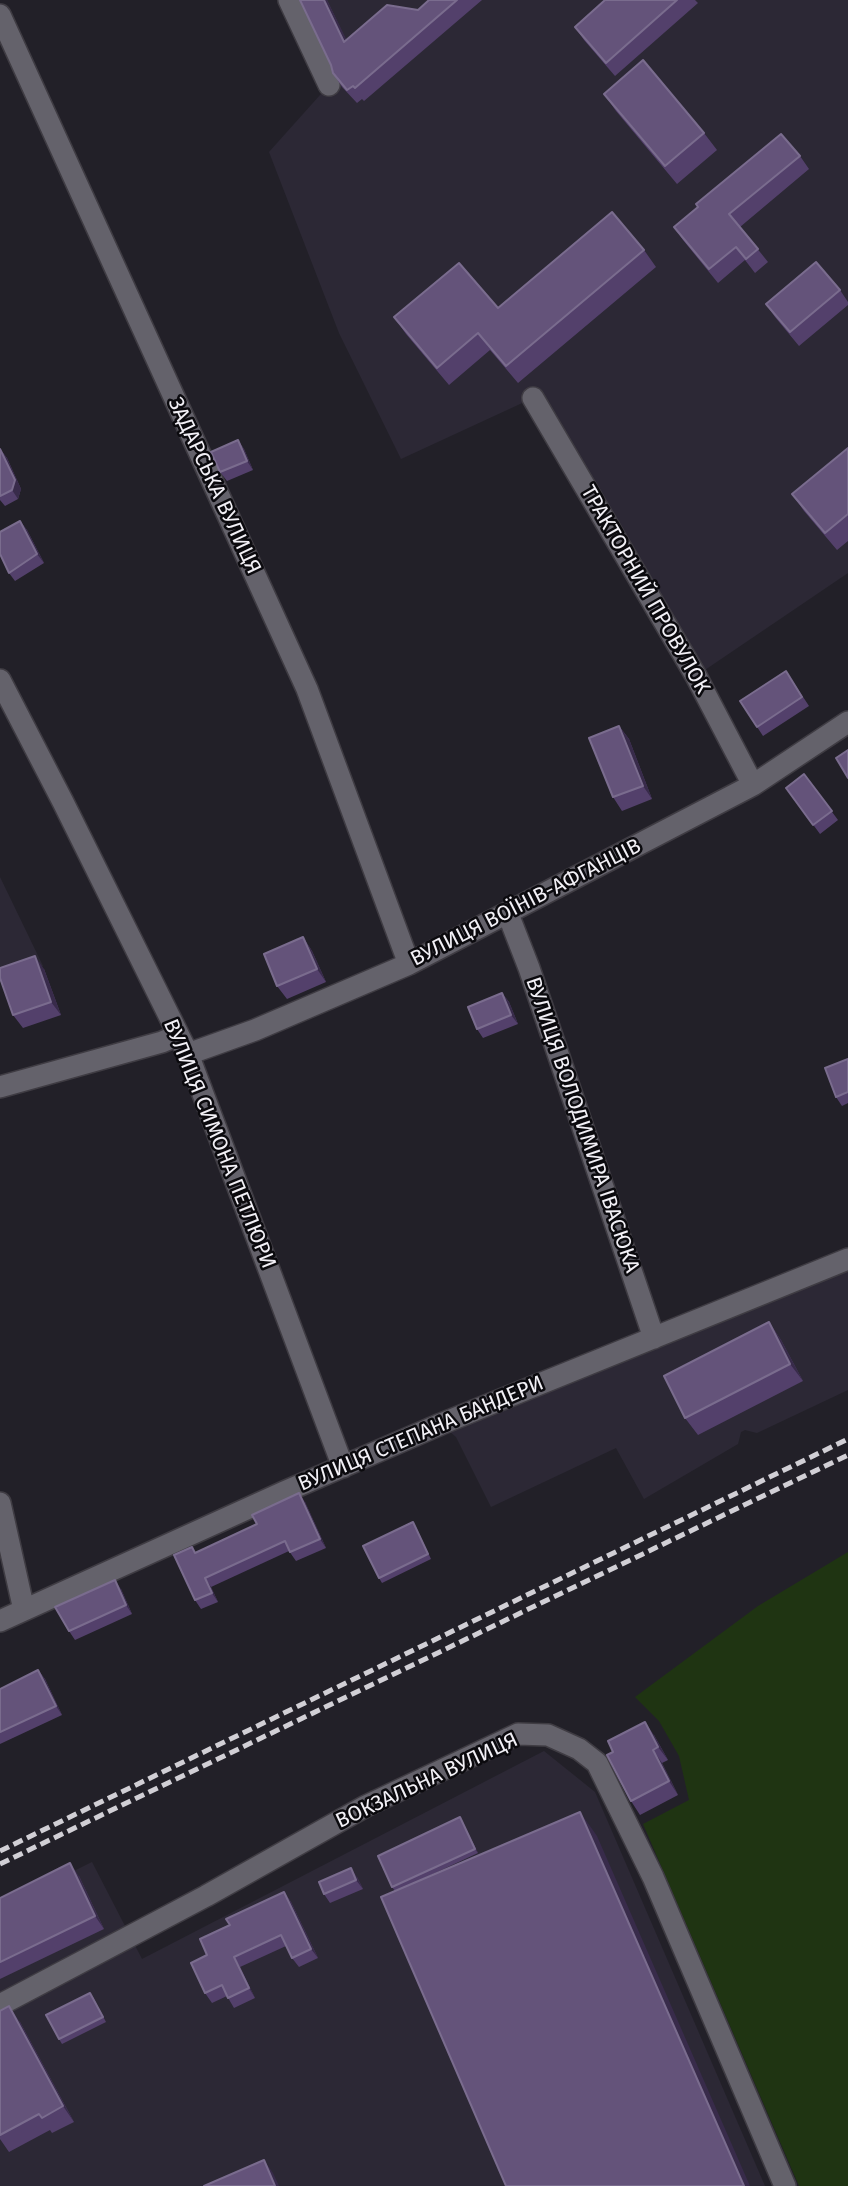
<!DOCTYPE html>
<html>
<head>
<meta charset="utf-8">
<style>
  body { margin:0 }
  canvas { display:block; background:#222028 }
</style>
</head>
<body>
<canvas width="848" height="2186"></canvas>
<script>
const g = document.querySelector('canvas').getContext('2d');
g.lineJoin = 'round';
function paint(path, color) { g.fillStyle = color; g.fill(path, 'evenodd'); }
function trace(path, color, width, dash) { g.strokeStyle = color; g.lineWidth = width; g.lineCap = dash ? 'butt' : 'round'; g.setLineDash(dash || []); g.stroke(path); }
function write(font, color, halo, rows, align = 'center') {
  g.font = font + ' "Fira Sans",sans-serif'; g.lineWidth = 5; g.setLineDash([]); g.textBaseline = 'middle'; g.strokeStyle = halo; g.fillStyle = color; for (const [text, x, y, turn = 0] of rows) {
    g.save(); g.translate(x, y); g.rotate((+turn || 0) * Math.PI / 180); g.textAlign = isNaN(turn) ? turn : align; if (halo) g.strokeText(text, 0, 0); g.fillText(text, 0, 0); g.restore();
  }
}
paint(new Path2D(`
  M 289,0 L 848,0 L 848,573 L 696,676 L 533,398 L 401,459 L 339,333 L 269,152 L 329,85 Z
  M 0,877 L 43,966 L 0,980 Z
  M 848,1259 L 848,1390 L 757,1433 L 745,1430 L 741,1432 L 738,1444 L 644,1499 L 616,1448 L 491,1507 L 456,1437 L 441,1424 Z
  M 544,1751 L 595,1792 L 765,2186 L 0,2186 L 0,1908 L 92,1862 L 142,1959 Z`), '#2c2835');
paint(new Path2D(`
  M 848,1552 L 848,2186 L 799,2186 L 643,1824 L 689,1800 L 679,1756 L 659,1721 L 635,1697 L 758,1606 Z`), '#1f3412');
const minor = new Path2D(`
  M 289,0 L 329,85
  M 0,15 L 307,689 L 409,964
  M 533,398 L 696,676 L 753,785
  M 0,680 L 63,802 L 188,1054 L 343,1467
  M 508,914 L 529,968 L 654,1338
  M 188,1054 L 255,1030 L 409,964 L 753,785 L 848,722
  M 0,1087 L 162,1042 L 178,1035
  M 0,1503 L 24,1610
  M 0,1621 L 284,1492 L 441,1424 L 848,1259
  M 0,2005 L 206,1896 L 366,1806 L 518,1734 L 548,1735 L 579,1749 L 597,1763 L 653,1877 L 785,2186`);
trace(minor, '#3f3c43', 24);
trace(minor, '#64626b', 21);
trace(new Path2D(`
  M 0,1851 L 848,1439
  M 0,1864 L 848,1455`), '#d1cfd5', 5, [10, 5]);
paint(new Path2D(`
  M 327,0 L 346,40 L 418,10 L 429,0 L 482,0 L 364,101 L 362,99 L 357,103 L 342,87 L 333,73 Z
  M 605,0 L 695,0 L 698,3 L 615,76 L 584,40 L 575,27 Z
  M 604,94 L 704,133 L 717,150 L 677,184 L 616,111 Z
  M 800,156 L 809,169 L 740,227 L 768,262 L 755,273 L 745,260 L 718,283 L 683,240 L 674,227 L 698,208 Z
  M 644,250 L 656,267 L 518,383 L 490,350 L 449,385 L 406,334 L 394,317 L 498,308 Z
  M 840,290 L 848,302 L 848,305 L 799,346 L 775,317 L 766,304 Z
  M 238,440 L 244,449 L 253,470 L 227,481 L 220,472 Z
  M 848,448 L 848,541 L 837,550 L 804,511 L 792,494 Z
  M 0,449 L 7,458 L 21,489 L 18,499 L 5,506 L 0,500 Z
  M 20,521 L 27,530 L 44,563 L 15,581 L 9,573 Z
  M 786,671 L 809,706 L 763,736 L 740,701 Z
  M 619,726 L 629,739 L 652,799 L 622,811 L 613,797 Z
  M 804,774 L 838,820 L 820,834 L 786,788 Z
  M 303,937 L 312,951 L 326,982 L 287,999 L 277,986 Z
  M 44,969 L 61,1015 L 23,1028 L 13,1015 Z
  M 502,993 L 509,1002 L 518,1024 L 483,1038 L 477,1029 Z
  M 848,1059 L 848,1103 L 842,1106 L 836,1097 Z
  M 769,1322 L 781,1340 L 803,1381 L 698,1435 L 685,1418 Z
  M 305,1502 L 326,1548 L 296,1561 L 289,1551 L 211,1587 L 218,1602 L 201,1609 L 195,1600 L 196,1552 Z
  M 416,1527 L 431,1559 L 382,1583 L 379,1578 Z
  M 121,1589 L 132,1614 L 75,1640 L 69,1631 Z
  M 38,1670 L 45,1679 L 62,1715 L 0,1744 L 0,1689 Z
  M 654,1735 L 668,1760 L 662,1763 L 678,1795 L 640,1815 L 631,1801 Z
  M 460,1817 L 478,1853 L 420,1880 L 597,1836 L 395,1891 L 392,1887 Z
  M 79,1876 L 104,1929 L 0,1979 L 0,1898 Z
  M 357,1877 L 363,1889 L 330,1903 L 324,1894 Z
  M 284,1892 L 291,1902 L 318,1958 L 299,1967 L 292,1958 L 286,1946 L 240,1967 L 255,1998 L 234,2008 L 227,1996 L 212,2003 L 205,1993 L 207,1955 L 230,1925 Z
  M 93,1997 L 106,2022 L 62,2044 L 59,2039 Z
  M 0,2011 L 20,2022 L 74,2122 L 52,2133 L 50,2130 L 9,2152 L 0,2139 Z`), '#53406b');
paint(new Path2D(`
  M 324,0 L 327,0 L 354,55 L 344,42 Z
  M 238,440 L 244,449 L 253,470 L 247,461 Z
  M 0,449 L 7,458 L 21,489 L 18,499 L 12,490 Z
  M 20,521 L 27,530 L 44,563 L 37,554 Z
  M 619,726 L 629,739 L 652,799 L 643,786 Z
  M 303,937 L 312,951 L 326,982 L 317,969 Z
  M 35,956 L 44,969 L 61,1015 L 51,1002 Z
  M 502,993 L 509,1002 L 518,1024 L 511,1015 Z
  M 769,1322 L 781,1340 L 803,1381 L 790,1364 Z
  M 299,1493 L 305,1502 L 326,1548 L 320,1539 Z
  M 205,1578 L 211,1587 L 218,1602 L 212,1593 Z
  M 115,1580 L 121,1589 L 132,1614 L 126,1605 Z
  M 38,1670 L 45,1679 L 62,1715 L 56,1706 Z
  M 645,1722 L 654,1735 L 668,1760 L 658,1747 Z
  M 653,1750 L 662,1763 L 678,1795 L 669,1781 Z
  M 580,1812 L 597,1836 L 750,2186 L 744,2186 Z
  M 460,1817 L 463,1822 L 478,1853 L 475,1849 Z
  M 70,1863 L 79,1876 L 104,1929 L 95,1916 Z
  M 351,1868 L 357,1877 L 363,1889 L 356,1880 Z
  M 284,1892 L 291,1902 L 318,1958 L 311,1949 Z
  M 234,1957 L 240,1967 L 255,1998 L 249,1988 Z
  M 9,2006 L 20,2022 L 74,2122 L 63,2106 Z
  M 264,2160 L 273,2173 L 279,2186 L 275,2186 Z`), '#382b4a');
const building = new Path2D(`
  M 300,0 L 324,0 L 344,42 L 387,5 L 418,10 L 429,0 L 457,0 L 355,88 L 353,86 L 347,90 L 333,73 L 331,65 Z
  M 605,0 L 677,0 L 606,63 L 575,27 Z
  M 643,60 L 704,133 L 665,166 L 604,94 Z
  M 781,134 L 800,156 L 729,214 L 758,249 L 746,259 L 736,247 L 709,269 L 674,227 L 698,207 L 696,204 Z
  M 612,212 L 644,250 L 506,366 L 478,333 L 437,368 L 394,317 L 459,263 L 498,308 Z
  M 816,262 L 840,290 L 790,332 L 766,304 Z
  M 238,440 L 247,461 L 220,472 L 211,452 Z
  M 848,448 L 848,514 L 825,533 L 792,494 Z
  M 0,449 L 15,480 L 12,490 L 0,496 Z
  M 20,521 L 37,554 L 9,573 L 0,554 L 0,532 Z
  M 786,671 L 802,697 L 757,727 L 740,701 Z
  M 619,726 L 643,786 L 613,797 L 589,738 Z
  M 848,750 L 848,778 L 836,758 Z
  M 804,774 L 832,811 L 813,825 L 786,788 Z
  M 303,937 L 317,969 L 277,986 L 264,954 Z
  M 35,956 L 51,1002 L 13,1015 L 0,978 L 0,968 Z
  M 502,993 L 511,1015 L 477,1029 L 468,1007 Z
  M 848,1059 L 848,1092 L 836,1097 L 825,1068 Z
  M 769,1322 L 790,1364 L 685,1418 L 664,1376 Z
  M 299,1493 L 320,1539 L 290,1552 L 285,1541 L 205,1578 L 212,1593 L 195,1600 L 174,1555 L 192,1547 L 195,1553 L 257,1524 L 252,1515 Z
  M 413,1522 L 428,1554 L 379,1578 L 363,1546 Z
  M 115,1580 L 126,1605 L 69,1631 L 55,1607 Z
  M 38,1670 L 56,1706 L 0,1732 L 0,1689 Z
  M 645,1722 L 658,1747 L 653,1750 L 669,1781 L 631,1801 L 607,1755 L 613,1752 L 608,1741 Z
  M 580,1812 L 744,2186 L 506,2186 L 381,1897 Z
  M 460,1817 L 475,1849 L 392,1887 L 378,1856 Z
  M 70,1863 L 95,1916 L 0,1962 L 0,1898 Z
  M 351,1868 L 356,1880 L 324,1894 L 319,1882 Z
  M 284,1892 L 311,1949 L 292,1958 L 281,1935 L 234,1957 L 249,1988 L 228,1998 L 222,1985 L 205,1993 L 191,1963 L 207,1955 L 200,1939 L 230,1925 L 226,1919 Z
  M 90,1993 L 103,2017 L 59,2039 L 46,2015 Z
  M 9,2006 L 63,2106 L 42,2118 L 39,2114 L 0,2135 L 0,2011 Z
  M 264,2160 L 275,2186 L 204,2186 Z`);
paint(building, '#64537a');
trace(building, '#7a6c8e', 2);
write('21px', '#f2f0f6', '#0b0a0e', [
  ["ЗАДАРСЬКА ВУЛИЦЯ",214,486,65],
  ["ТРАКТОРНИЙ ПРОВУЛОК",645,590,60],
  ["ВУЛИЦЯ ВОЇНІВ-АФГАНЦІВ",526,903,-27],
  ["ВУЛИЦЯ ВОЛОДИМИРА ІВАСЮКА",582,1125,71],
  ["ВУЛИЦЯ СИМОНА ПЕТЛЮРИ",219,1144,68],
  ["ВУЛИЦЯ СТЕПАНА БАНДЕРИ",421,1434,-23],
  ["ВОКЗАЛЬНА ВУЛИЦЯ",427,1781,-25]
]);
</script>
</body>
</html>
